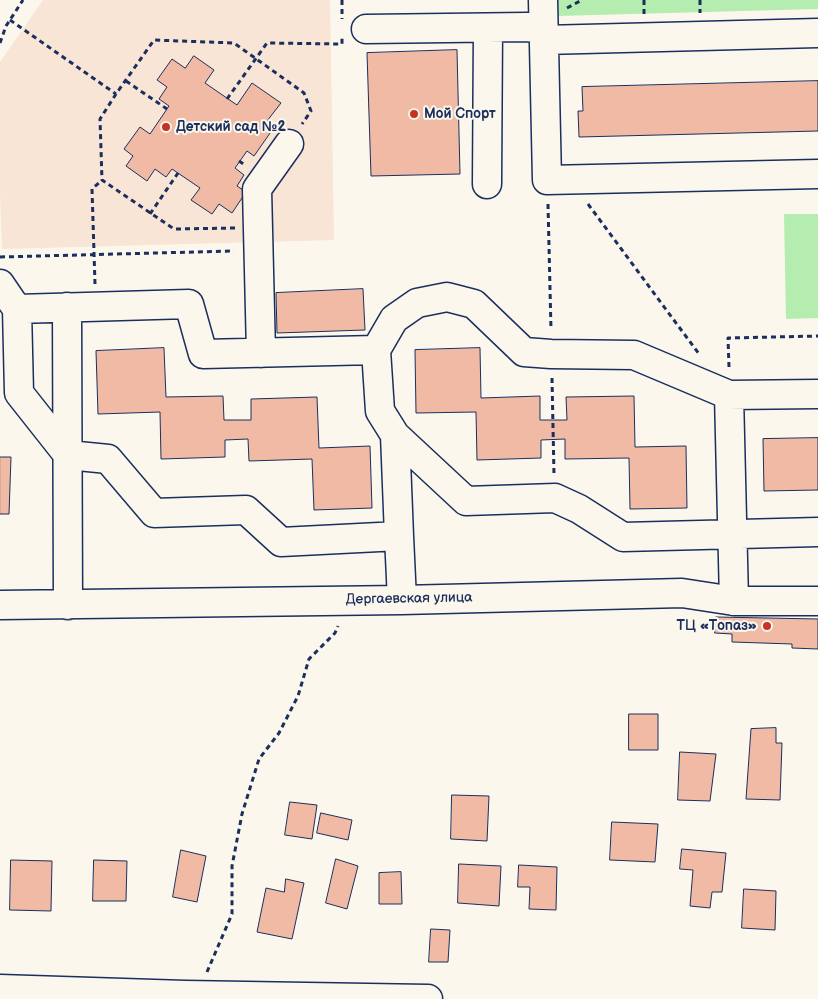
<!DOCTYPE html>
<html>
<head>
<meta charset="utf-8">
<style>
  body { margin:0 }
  canvas { display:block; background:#fbf7ec }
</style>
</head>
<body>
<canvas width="818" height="999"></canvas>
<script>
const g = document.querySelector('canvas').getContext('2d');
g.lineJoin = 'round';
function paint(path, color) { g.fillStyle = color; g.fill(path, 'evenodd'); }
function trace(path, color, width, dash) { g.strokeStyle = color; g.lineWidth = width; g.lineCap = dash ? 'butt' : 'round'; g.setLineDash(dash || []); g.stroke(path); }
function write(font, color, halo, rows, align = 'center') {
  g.font = font + ' "Balsamiq Sans",sans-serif'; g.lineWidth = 4; g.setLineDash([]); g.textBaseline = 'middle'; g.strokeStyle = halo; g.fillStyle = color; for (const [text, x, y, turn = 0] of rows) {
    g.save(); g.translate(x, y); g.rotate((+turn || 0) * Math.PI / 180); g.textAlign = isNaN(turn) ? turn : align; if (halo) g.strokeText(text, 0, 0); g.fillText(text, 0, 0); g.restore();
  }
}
paint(new Path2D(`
  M 43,0 L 330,0 L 334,240 L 2,249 L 0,191 L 0,62 Z`), '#f8e5d6');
paint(new Path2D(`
  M 556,0 L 818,0 L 818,9 L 557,16 Z
  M 784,214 L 818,214 L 818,318 L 786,319 Z`), '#b5edb0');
const building = new Path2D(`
  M 457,50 L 460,174 L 371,176 L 367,53 Z
  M 194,56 L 214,70 L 205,83 L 237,105 L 252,83 L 281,103 L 267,121 L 275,126 L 254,156 L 247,151 L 235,168 L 244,175 L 237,186 L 246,192 L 232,213 L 219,204 L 212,214 L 191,200 L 200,188 L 172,169 L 166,177 L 155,169 L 147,181 L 126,166 L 133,156 L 124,149 L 140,127 L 150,134 L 169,106 L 159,99 L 167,87 L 157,80 L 172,59 L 185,68 Z
  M 818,81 L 818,131 L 579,137 L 578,111 L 583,111 L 582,87 Z
  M 363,289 L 365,330 L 277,333 L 276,293 Z
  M 164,348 L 166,397 L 223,396 L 224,420 L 251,420 L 251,399 L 317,397 L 319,448 L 370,446 L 372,508 L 314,510 L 312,459 L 249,461 L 248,439 L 225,440 L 225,457 L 161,459 L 160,412 L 98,414 L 96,351 Z
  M 480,348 L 481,398 L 540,396 L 540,420 L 567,420 L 566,397 L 634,396 L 635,447 L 686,446 L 687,508 L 630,509 L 629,458 L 565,459 L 565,439 L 541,440 L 541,458 L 477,460 L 476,412 L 416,413 L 415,350 Z
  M 818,438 L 818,490 L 764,491 L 763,439 Z
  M 0,457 L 11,457 L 9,514 L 0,514 Z
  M 716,617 L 818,619 L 818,649 L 792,648 L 792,644 L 732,642 L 732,634 L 715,633 Z
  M 629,714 L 658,714 L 658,750 L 629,750 Z
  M 776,728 L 776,743 L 782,743 L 780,800 L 746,799 L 751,729 Z
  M 680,752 L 716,754 L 710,801 L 678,800 Z
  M 452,795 L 489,796 L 487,841 L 451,839 Z
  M 290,802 L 317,805 L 312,839 L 285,835 Z
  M 321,813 L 352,820 L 348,840 L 317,833 Z
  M 612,822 L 658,824 L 655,862 L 610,860 Z
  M 682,849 L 726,853 L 722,892 L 712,892 L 710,908 L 690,906 L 693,870 L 680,869 Z
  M 181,850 L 206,856 L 197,902 L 173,897 Z
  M 336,859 L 358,866 L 347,909 L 326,903 Z
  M 11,860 L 52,861 L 51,911 L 10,910 Z
  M 94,860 L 127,861 L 126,901 L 93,901 Z
  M 459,864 L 501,866 L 499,906 L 458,903 Z
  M 519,865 L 557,867 L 556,910 L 529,909 L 530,887 L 518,887 Z
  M 401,872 L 402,904 L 379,904 L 379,873 Z
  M 286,879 L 304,883 L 292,939 L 257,932 L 266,888 L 284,892 Z
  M 744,889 L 776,891 L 775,930 L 742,928 Z
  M 431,929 L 450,930 L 448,962 L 429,962 Z`);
paint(building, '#f0baa4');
trace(building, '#1b2f5e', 1);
const minor = new Path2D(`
  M 543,0 L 547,180 L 818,174
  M 366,29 L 527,27 L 544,29
  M 544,40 L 818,33
  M 487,184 L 488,28
  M 0,284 L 17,309 L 19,393 L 68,455 L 108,459 L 154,513 L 246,510 L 281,542 L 399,536
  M 67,307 L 68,605
  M 17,309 L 189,304 L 203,354 L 376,350
  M 261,353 L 257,189 L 289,144
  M 729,395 L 634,355 L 551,354 L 524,352 L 474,304 L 447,297 L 417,303 L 394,319 L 376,350 L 380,411 L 395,435 L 466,501 L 555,498 L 579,509 L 623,537 L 818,532
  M 395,435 L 399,536 L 402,600
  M 734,601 L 729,395 L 818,394
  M 0,605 L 402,600 L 682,593 L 734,601 L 818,601
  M 0,989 L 185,995 L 428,999`);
trace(minor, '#1b2f5e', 31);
trace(new Path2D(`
  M 342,0 L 342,19
  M 644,0 L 644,15
  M 700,0 L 700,13
  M 567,8 L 582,0
  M 10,20 L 116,94
  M 0,43 L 6,26 L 23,0
  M 126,81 L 167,109
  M 227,99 L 267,43 L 342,44 L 342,38
  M 239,161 L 245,165
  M 548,204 L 551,330
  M 588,204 L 699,354
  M 150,214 L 178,173
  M 235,228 L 174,229 L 102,180 L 100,119 L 116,94 L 154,40 L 234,43 L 304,93 L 311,111 L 302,124
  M 0,257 L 234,251
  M 95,284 L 92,189 L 102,180
  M 729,367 L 728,338 L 818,336
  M 552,378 L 554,475
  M 207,972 L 232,914 L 232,866 L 242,814 L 259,759 L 279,733 L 298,696 L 309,659 L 335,633 L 338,626`), '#1b2f5e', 3, [5, 4]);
trace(minor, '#fbf7ec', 28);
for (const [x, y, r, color] of [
  [414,114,5,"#c8321e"],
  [166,127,5,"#c8321e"],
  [767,626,5,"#c8321e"]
]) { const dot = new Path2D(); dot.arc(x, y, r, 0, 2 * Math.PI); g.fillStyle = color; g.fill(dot); trace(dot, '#fbf7ec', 2); }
write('bold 14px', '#1b2f5e', '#fbf7ec', [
  ["Мой Спорт",424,114],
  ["Детский сад №2",176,127],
  ["ТЦ «Топаз»",757,626,"right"]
], 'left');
write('14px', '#1b2f5e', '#fbf7ec', [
  ["Дергаевская улица",409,599,-1]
]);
</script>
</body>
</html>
